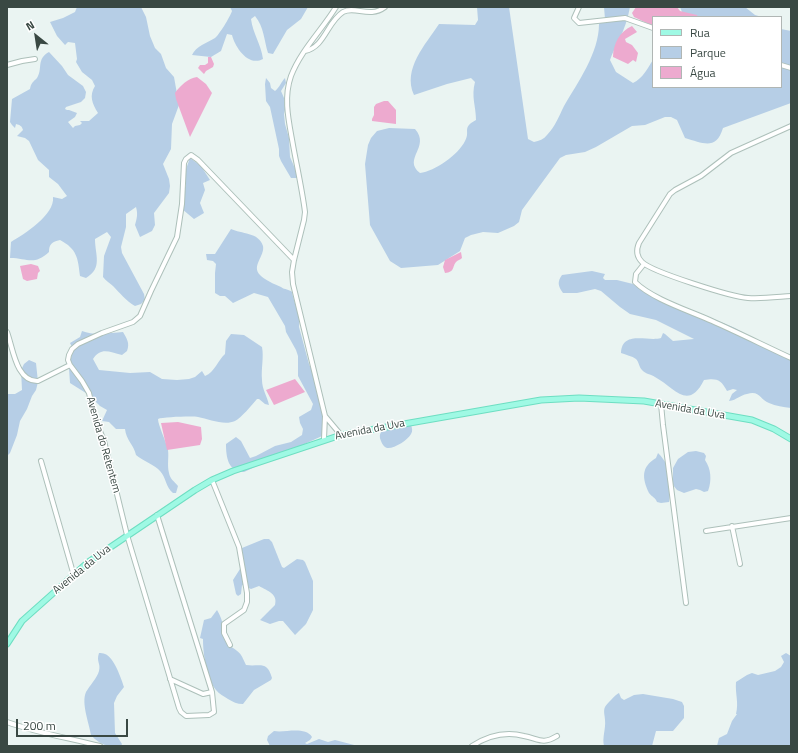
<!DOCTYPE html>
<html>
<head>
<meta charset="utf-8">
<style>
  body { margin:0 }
  #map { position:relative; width:798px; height:753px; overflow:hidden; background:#eaf4f2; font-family:"Titillium Web",sans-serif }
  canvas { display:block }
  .frame { position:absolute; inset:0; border:8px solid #394843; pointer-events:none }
  .legend { position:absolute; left:652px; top:16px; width:130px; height:72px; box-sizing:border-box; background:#fff; border:1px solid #b0b6b4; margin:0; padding:5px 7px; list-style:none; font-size:12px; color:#394843 }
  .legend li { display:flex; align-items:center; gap:8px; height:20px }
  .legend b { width:20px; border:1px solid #b0b6b4 }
  .north { position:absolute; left:16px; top:16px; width:40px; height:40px; -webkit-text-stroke:3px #fff; paint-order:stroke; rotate:330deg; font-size:11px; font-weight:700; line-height:16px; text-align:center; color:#394843 }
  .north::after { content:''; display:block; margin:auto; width:14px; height:18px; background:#394843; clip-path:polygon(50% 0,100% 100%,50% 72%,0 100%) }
  .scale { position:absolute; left:16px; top:719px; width:112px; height:18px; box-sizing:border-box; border:2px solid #394843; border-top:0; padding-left:5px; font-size:12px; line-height:14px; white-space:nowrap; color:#394843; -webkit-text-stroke:3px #fff; paint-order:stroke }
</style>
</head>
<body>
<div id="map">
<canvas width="798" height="753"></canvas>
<div class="frame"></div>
<ul class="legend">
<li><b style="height:5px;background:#9ff9e4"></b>Rua</li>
<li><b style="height:11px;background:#b6cee6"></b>Parque</li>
<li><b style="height:11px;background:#edaacf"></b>Água</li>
</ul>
<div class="north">N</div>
<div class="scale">200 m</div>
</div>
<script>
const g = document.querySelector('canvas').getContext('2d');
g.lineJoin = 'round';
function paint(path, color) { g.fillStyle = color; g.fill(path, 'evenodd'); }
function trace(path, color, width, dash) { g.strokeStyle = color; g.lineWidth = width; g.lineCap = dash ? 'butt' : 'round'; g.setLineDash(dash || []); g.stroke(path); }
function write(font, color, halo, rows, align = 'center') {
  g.font = font + ' "Titillium Web",sans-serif'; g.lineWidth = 3; g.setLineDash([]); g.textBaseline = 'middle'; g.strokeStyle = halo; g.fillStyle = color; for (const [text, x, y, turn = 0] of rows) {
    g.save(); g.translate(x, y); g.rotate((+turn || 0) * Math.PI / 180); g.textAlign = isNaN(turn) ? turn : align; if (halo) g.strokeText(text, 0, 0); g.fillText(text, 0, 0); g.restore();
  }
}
paint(new Path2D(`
  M 77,7 L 141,7 L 146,17 L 150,36 L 155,48 L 161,54 L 166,68 L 174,77 L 179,105 L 172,124 L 171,149 L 163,164 L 169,179 L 170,186 L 169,193 L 154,213 L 155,225 L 152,231 L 140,237 L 135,225 C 137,218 138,214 136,207 L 126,214 L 126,227 L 121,247 L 122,253 L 144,294 L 145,300 L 141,304 L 135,306 C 126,301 120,293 113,286 C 110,283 106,281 103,277 L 104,256 L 111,237 L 107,232 L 95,239 C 95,255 103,268 86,278 L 80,276 C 78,258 77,249 60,240 C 52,242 49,244 49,252 C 34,266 27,258 10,258 L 11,242 C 24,234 55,215 53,197 L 62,199 L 67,196 L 58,184 L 49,177 L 49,170 L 38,160 L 29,141 L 25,138 L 17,136 L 23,130 C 22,126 20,125 16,124 L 15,128 L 12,125 L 10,122 L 12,99 L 30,89 C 31,83 33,82 37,78 C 43,69 36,59 49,52 L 62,66 L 68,75 L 83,86 L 86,92 L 85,98 L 81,102 L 66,107 L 65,109 L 67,110 L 69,110 L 77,113 L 75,117 L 68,122 L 73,128 L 75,126 L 80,125 L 82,123 L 80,121 L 89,121 L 98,113 C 92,103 89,96 95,86 L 92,80 L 82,72 L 76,62 L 77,59 L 75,43 L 68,42 L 65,45 L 57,36 L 50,22 L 63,18 L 75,12 Z
  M 230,7 L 308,7 L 301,19 L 287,30 L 273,54 L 268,53 C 264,40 264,27 255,16 L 251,19 C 253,34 261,44 263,59 C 248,67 235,47 232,35 L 227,34 L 221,51 L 211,57 L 192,55 C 196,46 207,43 215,38 C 219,35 230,17 232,11 Z
  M 477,7 L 509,7 L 528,139 L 534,142 C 539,141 544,139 547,135 C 555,127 559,116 564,106 C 578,82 599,53 599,24 L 605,19 L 604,7 L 630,7 C 628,18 624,30 619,40 C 616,47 612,53 610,60 L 616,72 L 633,83 C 643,78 647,69 653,60 L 653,87 L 781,87 L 781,29 L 791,31 L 791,103 L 723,128 C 716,151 703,143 685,138 L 677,120 L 671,117 L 665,117 L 645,125 L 632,126 L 596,147 L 585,152 L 566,155 L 560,158 L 522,210 L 519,222 L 514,226 L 498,233 L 483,232 L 471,235 L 465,238 L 460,251 L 438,265 L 401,268 L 390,261 L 370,225 L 365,164 L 368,145 L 371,138 L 377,131 L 389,128 L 415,129 C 431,147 402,159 420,173 C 435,171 458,155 465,141 C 471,131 461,128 476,120 C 476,106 471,97 475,82 L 471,78 L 447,84 L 414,95 C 402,69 426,44 439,24 L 475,25 L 478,20 Z
  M 680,7 L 745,7 L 755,15 L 762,17 L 694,17 L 682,12 Z
  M 266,78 L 270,83 L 271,88 L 275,91 C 280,87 281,82 285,78 L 286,83 L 281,91 L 284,98 L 285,110 L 284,114 L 285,124 L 289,138 L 290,157 L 297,173 L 297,178 L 291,178 L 281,161 L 279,156 L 279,149 L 270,107 L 266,101 L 265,84 Z
  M 190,158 L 201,166 L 210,180 L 203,183 L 205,190 L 200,203 L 204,213 L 194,219 L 182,209 L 182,191 L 186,186 L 186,169 Z
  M 231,229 C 241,234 259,232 263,246 C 265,256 251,266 260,275 C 263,279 276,285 281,287 C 285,290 289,289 292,292 C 294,304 301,315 299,327 L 309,364 L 314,375 L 323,404 L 322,436 L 244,472 C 228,472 226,457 226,444 L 236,437 L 241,441 L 250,458 L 256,456 L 275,446 L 291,442 L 302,435 L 303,429 L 300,423 L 299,417 L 311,410 L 313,404 L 298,376 L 298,356 L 296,350 L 286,332 L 285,326 L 268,297 L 254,293 L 233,303 L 225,296 L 220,296 L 215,293 L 215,273 L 216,264 L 213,261 L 207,260 L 206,254 L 215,254 Z
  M 592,271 L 605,274 L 603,278 L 605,280 L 617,280 L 633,284 L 668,304 L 695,311 L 735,328 L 791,360 L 791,408 C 783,407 776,406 769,403 C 760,400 760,390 747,394 C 740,395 737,400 729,401 L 732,394 L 737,390 L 733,389 L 727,391 C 721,379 716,378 704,380 C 688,412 674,387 655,377 C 651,374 645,374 642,370 C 639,367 639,362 636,359 C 632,356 626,355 621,353 C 622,330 648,342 661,338 L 663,333 L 665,334 L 673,341 L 694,339 L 656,320 L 630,314 L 620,307 L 601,291 L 595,289 L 577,293 L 563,293 C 558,286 557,282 562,275 Z
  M 82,331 C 94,336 111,333 123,332 C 127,339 130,343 127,351 L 122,355 C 109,352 101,347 93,359 L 99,370 L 130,373 L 150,372 L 162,379 L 177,380 L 189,379 L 195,377 L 202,371 L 205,376 C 215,372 218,360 225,354 L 226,341 L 231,334 L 244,335 L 262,347 C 264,358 261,368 262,380 C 262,389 267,396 269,405 L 265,404 L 259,399 L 257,399 C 252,405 241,418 235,421 C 224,426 209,419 198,417 C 193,416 163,417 158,419 C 158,425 166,441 168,450 C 169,457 167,465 169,473 C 170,479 174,481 178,486 L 176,493 L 173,493 C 166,488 166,477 160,471 C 156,466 142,460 136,455 C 134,445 126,440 125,429 L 116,429 L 109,422 L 102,421 L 107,410 L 100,406 L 89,395 L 70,383 L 69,368 L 73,349 L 70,343 L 80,337 Z
  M 29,360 L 36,363 L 38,382 L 36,390 L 32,396 L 27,409 L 20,421 L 17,435 L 10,453 L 7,456 L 7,394 L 15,394 L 22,390 L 21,370 L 24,364 Z
  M 411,425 C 412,428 413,431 411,434 C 408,440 394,449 387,448 C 384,447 382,444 381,441 C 374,425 401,426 411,425 Z
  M 696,451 L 704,453 L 706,456 L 705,460 C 711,469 712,480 708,491 L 704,492 L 700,490 L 696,489 L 684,493 L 677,490 L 673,485 L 673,468 L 678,459 L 688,452 Z
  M 658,453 C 673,468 672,483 669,502 L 661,503 L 657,502 C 655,497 652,497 649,493 C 642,478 641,467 656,458 Z
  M 264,539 L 269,539 L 272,542 L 282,567 L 284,568 L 297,559 L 303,560 L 305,562 L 313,581 L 313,610 L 306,624 L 295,635 L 283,621 L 279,621 L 270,624 L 260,620 L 275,605 C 278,594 268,591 259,586 L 251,589 L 242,585 L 241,594 L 238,596 L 236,594 L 233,580 L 240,569 L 242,548 Z
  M 217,610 C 223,619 225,634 227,644 C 240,653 240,651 246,665 C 260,667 267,660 272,678 L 271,680 L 254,690 L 243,704 C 237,704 233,702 228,699 C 224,696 219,694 216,690 C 206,678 203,653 203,639 L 200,638 L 204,620 L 211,618 Z
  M 99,653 C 101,653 103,653 105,654 C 114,657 121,678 124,687 L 117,696 L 114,703 L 115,733 L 122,744 L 121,746 C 107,746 101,746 91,735 C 89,723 81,703 86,692 C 90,685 97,678 99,671 C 101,663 96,662 99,653 Z
  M 786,653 L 791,656 L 790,709 L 791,746 L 717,746 L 719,738 L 727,734 L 732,721 L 737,714 L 736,714 C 739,702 735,694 736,682 L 747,675 L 752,673 L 758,675 L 775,671 L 781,667 L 784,662 L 781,656 Z
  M 619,693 L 621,698 L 624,700 L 634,695 L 643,694 L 673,699 L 682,702 L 684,706 L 684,718 L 673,731 L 656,731 L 652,746 L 604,746 C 602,737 606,729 605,720 C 605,716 603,711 605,707 C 607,704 615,695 619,693 Z
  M 274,731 C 285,733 305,726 312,737 L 310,740 L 305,743 L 307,744 L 319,739 L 328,742 L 335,740 L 358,746 L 270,746 L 267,740 L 268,736 Z`), '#b6cee6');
paint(new Path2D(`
  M 636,7 L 677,7 L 680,11 L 697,15 L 698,17 L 653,17 L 653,26 L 634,17 L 632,13 Z
  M 632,26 L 637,32 L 625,39 L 626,42 L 632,45 L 638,53 L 636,62 L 633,60 L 628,64 L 613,57 C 613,44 620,31 632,26 Z
  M 208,57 L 211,57 L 214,64 L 213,67 L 206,71 L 204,74 L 198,68 L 200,65 L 205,65 L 208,63 Z
  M 197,77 L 206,84 L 212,93 L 190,137 L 176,99 L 175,93 C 180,86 188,78 197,77 Z
  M 384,101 L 388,101 L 396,110 L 396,124 L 372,121 L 372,119 L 374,115 L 374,107 L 376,104 Z
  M 461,252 L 462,258 C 460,260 458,260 456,262 C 452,267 455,272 445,273 L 443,267 L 445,260 Z
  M 31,264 L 38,266 L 40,271 L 38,273 L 37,279 L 27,281 L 23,279 L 20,266 Z
  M 295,379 L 305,392 L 274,405 L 266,390 Z
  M 178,422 L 201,427 L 202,439 L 200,445 L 167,450 L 161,423 Z`), '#edaacf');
const minor = new Path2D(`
  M 579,7 L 574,18 L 579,23 L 625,18 L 653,28
  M 305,51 C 325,47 327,22 343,12 C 355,5 369,19 385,7
  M 7,65 L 22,61 L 35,59
  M 781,65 L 791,68
  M 791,126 L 731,153 L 701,176 L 675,190 L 670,194 L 639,243 C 636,250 636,256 642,262 C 652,272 732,297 748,298 C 762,299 777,297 791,296
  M 644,264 L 636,274 L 635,282 C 652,299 690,311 712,321 C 739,333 765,346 791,358
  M 7,332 C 13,348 16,382 38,381 L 70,365
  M 661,404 L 663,425 L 686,603
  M 325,416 L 341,435
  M 324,439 L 325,416 L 293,284 L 292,272 L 294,260 L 304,220 L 305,212 C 302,189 297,167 293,145 C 289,122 283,99 291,76 C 301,50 322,30 336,7
  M 41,461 L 74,576
  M 212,480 L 239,547 L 247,593 L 247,602 L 244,610 L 224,624 L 224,633 L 230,645
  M 157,515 L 212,692 L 214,712 L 209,715 L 186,716 L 181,712 L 179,708 L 127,535 L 104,441 L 95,419 L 89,393 L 82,381 L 70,365 L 68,360 L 69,355 L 72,349 L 78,344 L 102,333 L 133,322 L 140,316 L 151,291 L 177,237 L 182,204 L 184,163 L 186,159 L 191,155 L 198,160 L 294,260
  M 732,526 L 740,564
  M 706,531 L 791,518
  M 170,679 L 203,694 L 212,692
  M 7,722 C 37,733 69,738 100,746
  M 472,746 C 489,735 505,731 524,736 C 539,739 542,745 557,736`);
const major = new Path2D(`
  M 7,644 L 22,621 L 87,563 L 195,490 L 212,480 L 233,471 L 341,435 L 541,400 L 579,398 L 644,401 L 752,420 L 774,429 L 791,439`);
trace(minor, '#adc0ba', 6);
trace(major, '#6edec2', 7);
trace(minor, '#fff', 4);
trace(major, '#9ff9e4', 5);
write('11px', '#394843', '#fff', [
  ["Avenida da Uva",690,410,10],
  ["Avenida da Uva",370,430,-11],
  ["Avenida do Retentem",103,445,74],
  ["Avenida da Uva",82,570,-39]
]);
</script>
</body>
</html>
